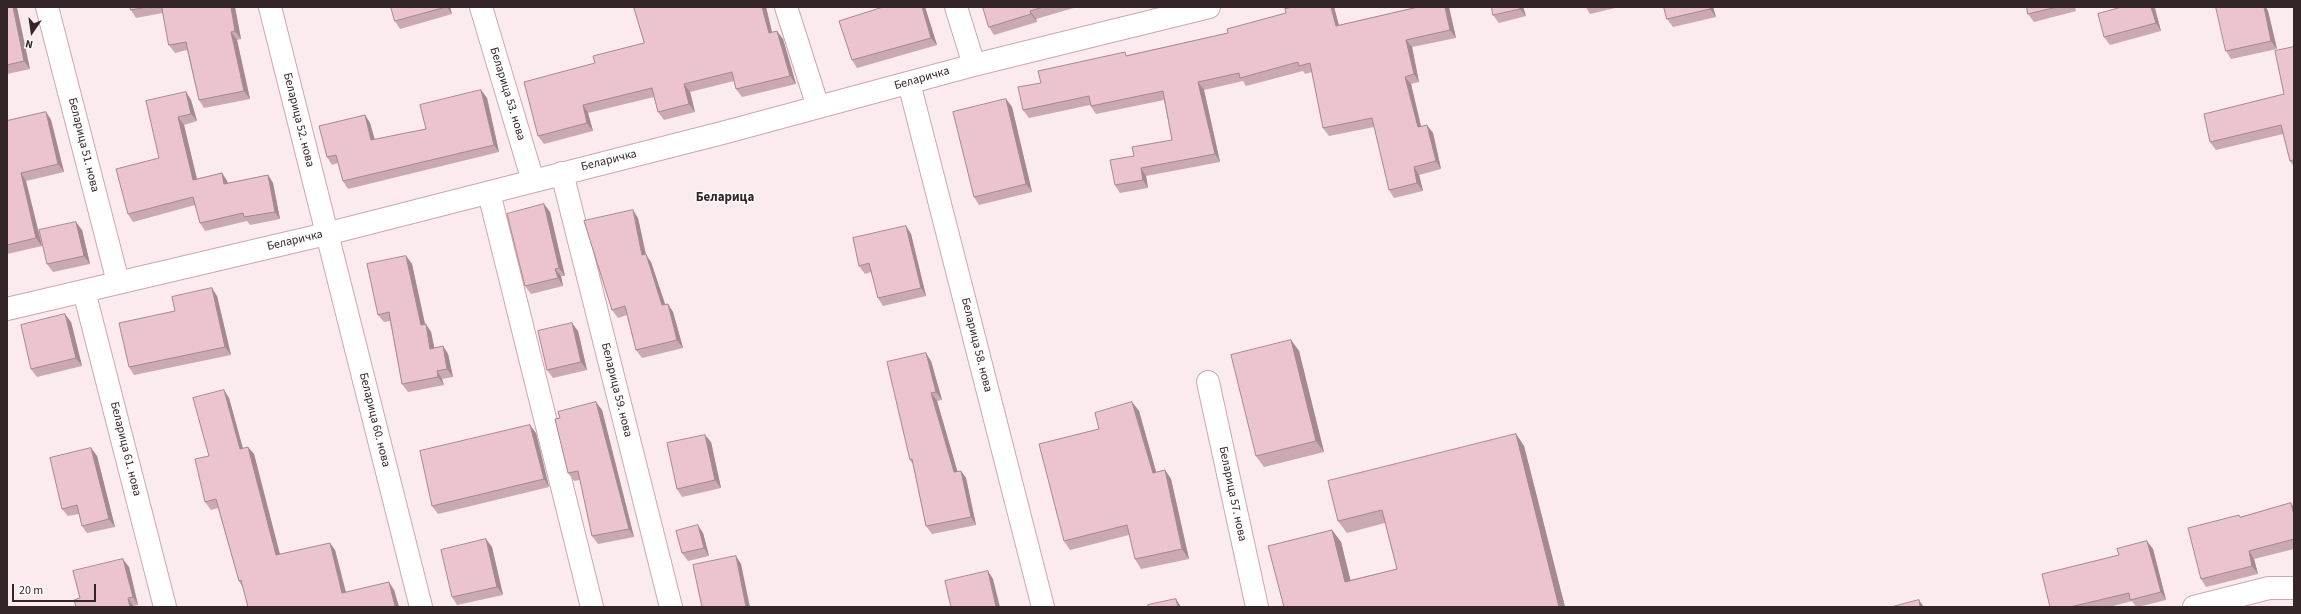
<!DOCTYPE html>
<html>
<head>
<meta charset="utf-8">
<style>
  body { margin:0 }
  #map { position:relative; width:2301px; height:614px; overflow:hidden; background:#fbeaee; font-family:"Source Sans 3",sans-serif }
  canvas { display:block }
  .frame { position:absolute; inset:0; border:8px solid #342529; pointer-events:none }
  .north { position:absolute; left:12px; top:12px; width:40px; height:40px; -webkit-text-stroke:3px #fcfcfc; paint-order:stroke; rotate:193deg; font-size:11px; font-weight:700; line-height:16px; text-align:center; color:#342529 }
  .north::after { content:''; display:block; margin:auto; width:14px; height:18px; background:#342529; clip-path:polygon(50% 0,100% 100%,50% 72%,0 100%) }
  .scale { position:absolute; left:12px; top:584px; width:84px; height:18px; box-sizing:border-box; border:2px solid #342529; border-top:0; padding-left:5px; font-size:12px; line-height:14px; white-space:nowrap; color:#342529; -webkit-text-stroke:3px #fcfcfc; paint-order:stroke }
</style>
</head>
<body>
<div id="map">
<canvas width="2301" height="614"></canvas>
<div class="frame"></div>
<div class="north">N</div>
<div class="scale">20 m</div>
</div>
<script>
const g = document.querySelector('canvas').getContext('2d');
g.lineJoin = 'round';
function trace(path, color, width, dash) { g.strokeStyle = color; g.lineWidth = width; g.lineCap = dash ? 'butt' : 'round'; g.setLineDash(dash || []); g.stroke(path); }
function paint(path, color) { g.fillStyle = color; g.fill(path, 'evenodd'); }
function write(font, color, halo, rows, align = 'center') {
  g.font = font + ' "Source Sans 3",sans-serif'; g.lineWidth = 3; g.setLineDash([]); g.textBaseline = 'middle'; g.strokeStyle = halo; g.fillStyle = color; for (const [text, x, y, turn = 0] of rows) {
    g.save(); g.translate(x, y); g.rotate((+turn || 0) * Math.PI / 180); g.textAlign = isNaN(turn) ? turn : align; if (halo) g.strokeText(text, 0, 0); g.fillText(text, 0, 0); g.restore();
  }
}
const minor = new Path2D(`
  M 47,7 L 118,282
  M 270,7 L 421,607
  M 481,7 L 533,181
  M 786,7 L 818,107
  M 956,7 L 974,65
  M 909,83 L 1043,607
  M 562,173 L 671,607
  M 489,193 L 592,607
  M 84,291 L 165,607
  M 7,309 L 326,234 L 726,132 L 974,65 L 1209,7
  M 1208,382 L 1257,607
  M 2194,607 L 2269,588 L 2294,588`);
trace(minor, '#cda7b1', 24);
trace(minor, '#fff', 22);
paint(new Path2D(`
  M 7,7 L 30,69 L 7,74 Z
  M 130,7 L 235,7 L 241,39 L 237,40 L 250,99 L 204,108 L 199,100 L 187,50 L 175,53 L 169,45 L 163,13 L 136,18 L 131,10 Z
  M 391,7 L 450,7 L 452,14 L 400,29 L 395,21 Z
  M 634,7 L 766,7 L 772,32 L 783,39 L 796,84 L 742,97 L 736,89 L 734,81 L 690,92 L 695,112 L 664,120 L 658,112 L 654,97 L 588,113 L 593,131 L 544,144 L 538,136 L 595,63 L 644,43 Z
  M 879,7 L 925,7 L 937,45 L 857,68 L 852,60 L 880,8 Z
  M 983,7 L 1077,7 L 1036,19 L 1037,22 L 994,35 L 989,27 Z
  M 1294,7 L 1334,7 L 1339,25 L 1418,7 L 1449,7 L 1456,38 L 1412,47 L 1419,82 L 1411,84 L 1421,126 L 1433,133 L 1441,169 L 1419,175 L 1423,191 L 1394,198 L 1389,190 L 1374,127 L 1329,136 L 1323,128 L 1312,72 L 1305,74 L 1303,71 L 1246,86 L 1243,81 L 1204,90 L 1220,162 L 1146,176 L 1148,188 L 1120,193 L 1115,185 L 1134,156 L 1172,140 L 1164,100 L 1096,114 L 1090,105 L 1029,118 L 1023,110 L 1128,55 L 1228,33 L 1286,13 Z
  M 1523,7 L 1526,16 L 1499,23 L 1493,15 Z
  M 1586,7 L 1619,7 L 1590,14 Z
  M 1664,7 L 1713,7 L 1716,17 L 1673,27 L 1667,19 Z
  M 2027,7 L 2075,7 L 2076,11 L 2034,22 L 2028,14 Z
  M 2155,7 L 2161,31 L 2110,45 L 2104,37 Z
  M 2268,11 L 2277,49 L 2231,59 L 2226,51 Z
  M 2294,47 L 2294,167 L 2290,161 L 2283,134 L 2216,150 L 2210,142 L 2284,94 Z
  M 481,90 L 487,98 L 499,152 L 348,189 L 343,181 L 338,163 L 332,165 L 327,157 L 365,115 L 370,123 L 375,140 L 426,129 Z
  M 186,92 L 191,100 L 197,121 L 184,125 L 197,179 L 222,173 L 227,181 L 228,183 L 268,175 L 273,183 L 280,219 L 250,225 L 247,221 L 205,231 L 200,223 L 195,205 L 133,222 L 128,214 L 159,158 Z
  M 1006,99 L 1012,107 L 1032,192 L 979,205 L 974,197 Z
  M 46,112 L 51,120 L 64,172 L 26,181 L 42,246 L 7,254 L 7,121 Z
  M 544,204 L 550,212 L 565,276 L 561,276 L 563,286 L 531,294 L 525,286 Z
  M 638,218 L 646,255 L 651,262 L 665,304 L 668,304 L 673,312 L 683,348 L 642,358 L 636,350 L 627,315 L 618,318 L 612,310 Z
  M 906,226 L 911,234 L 926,296 L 883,306 L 878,298 L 871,272 L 865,274 L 859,266 Z
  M 82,230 L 90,264 L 53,272 L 47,264 Z
  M 406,256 L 412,264 L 425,325 L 431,332 L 434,348 L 443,346 L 448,354 L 453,377 L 442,379 L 444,385 L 408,392 L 402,384 L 390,321 L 384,322 L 378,315 Z
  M 217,296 L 231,355 L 134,375 L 129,367 L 175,311 Z
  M 71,322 L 82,366 L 37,377 L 31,369 Z
  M 578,331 L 587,370 L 553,378 L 547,370 Z
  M 1291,340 L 1299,351 L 1324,452 L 1264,467 L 1256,456 Z
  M 931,361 L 942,400 L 937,401 L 957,471 L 961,471 L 966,478 L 976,525 L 932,534 L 926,526 L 913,464 L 910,460 Z
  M 229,398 L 243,448 L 254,454 L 280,554 L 335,550 L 346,592 L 394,590 L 399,607 L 248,607 L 243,588 L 239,581 L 218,508 L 211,510 L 205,502 L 209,456 Z
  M 1132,402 L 1139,411 L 1156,472 L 1165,470 L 1171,479 L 1189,559 L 1141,569 L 1135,559 L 1129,535 L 1070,550 L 1064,541 L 1099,429 Z
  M 602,410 L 634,537 L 598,544 L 592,536 L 580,480 L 574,481 L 568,473 Z
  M 536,433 L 549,487 L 438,514 L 432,506 Z
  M 1516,434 L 1524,446 L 1565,607 L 1284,607 L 1332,530 L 1341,542 L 1350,580 L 1397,569 L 1385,523 L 1347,533 L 1338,521 Z
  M 711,442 L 721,488 L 682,497 L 677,489 Z
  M 91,448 L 97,456 L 115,527 L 87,533 L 82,526 L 79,514 L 68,516 L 62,509 Z
  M 2291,503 L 2294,508 L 2294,549 L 2254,559 L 2258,574 L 2206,587 L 2201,579 L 2241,517 Z
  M 703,533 L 709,556 L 688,561 L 682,553 Z
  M 492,547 L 503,595 L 457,605 L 452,597 Z
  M 2153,549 L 2166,600 L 2138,607 L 2136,607 L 2132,601 L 2109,607 L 2050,607 Z
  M 129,567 L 138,605 L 133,606 L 80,598 Z`), '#caa9b1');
paint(new Path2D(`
  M 13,7 L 17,7 L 30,69 L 24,61 Z
  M 231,7 L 235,7 L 241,39 L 235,31 Z
  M 447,7 L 450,7 L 452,14 Z
  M 762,7 L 766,7 L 774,41 L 769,33 Z
  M 922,7 L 925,7 L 937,45 L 931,38 Z
  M 1331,7 L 1334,7 L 1341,34 L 1336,26 Z
  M 1445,7 L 1449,7 L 1456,38 L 1450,30 Z
  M 1520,7 L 1523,7 L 1526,16 L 1520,9 Z
  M 1710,7 L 1713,7 L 1716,17 L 1710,9 Z
  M 2151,7 L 2154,7 L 2161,31 L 2156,23 Z
  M 2264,7 L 2266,7 L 2268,11 L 2277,49 L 2271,41 Z
  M 1030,11 L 1036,19 L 1037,22 L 1031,14 Z
  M 777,31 L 783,39 L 796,84 L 790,76 Z
  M 231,32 L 237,40 L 250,99 L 244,91 Z
  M 1406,40 L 1412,47 L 1419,82 L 1414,74 Z
  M 1405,77 L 1411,84 L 1423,135 L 1418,127 Z
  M 1198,82 L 1204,90 L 1220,162 L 1215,154 Z
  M 684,84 L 690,92 L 695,112 L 689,104 Z
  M 481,90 L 487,98 L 499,152 L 494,145 Z
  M 186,92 L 191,100 L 197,121 L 191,114 Z
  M 1006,99 L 1012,107 L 1032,192 L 1026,184 Z
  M 583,105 L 588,113 L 593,131 L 587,123 Z
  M 46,112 L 51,120 L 64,172 L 58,164 Z
  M 365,115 L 370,123 L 377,148 L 371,140 Z
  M 178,117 L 184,125 L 199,188 L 193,180 Z
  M 1427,125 L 1433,133 L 1441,169 L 1436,161 Z
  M 1414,167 L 1419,175 L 1423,191 L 1417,183 Z
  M 1141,168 L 1146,176 L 1148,188 L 1143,180 Z
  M 21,173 L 26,181 L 42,246 L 36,238 Z
  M 222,173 L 227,181 L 230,192 L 224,184 Z
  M 268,175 L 273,183 L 280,219 L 275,212 Z
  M 544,204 L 550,212 L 565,276 L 559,268 Z
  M 633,210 L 638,218 L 646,255 L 651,262 L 668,313 L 662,305 L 642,255 Z
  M 76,222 L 82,230 L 90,264 L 84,256 Z
  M 906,226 L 911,234 L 926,296 L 921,288 Z
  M 406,256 L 412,264 L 427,333 L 421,325 Z
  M 555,269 L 561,276 L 563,286 L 558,278 Z
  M 212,288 L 217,296 L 231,355 L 225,347 Z
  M 668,304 L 673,312 L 683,348 L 677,340 Z
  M 65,314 L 71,322 L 82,366 L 76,358 Z
  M 572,323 L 578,331 L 587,370 L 581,362 Z
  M 426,324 L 431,332 L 436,356 L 430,349 Z
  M 1291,340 L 1299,351 L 1324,452 L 1316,441 Z
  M 443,346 L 448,354 L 453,377 L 447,369 Z
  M 926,353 L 931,361 L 942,400 L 936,392 Z
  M 437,371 L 442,379 L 444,385 L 438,377 Z
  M 224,390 L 229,398 L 245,457 L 240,449 Z
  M 931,393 L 937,401 L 960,480 L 954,472 Z
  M 596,402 L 602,410 L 634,537 L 629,529 Z
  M 1132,402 L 1139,411 L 1159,482 L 1153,473 Z
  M 530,425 L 536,433 L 549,487 L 544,479 Z
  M 1516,434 L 1524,446 L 1565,607 L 1559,607 Z
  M 705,435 L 711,442 L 721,488 L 715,480 Z
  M 248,447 L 254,454 L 282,563 L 276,555 Z
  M 91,448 L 97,456 L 115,527 L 109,519 Z
  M 1165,470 L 1171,479 L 1189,559 L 1182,549 Z
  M 961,471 L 966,478 L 976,525 L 971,517 Z
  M 2291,503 L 2294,508 L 2294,515 Z
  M 698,525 L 703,533 L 709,556 L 704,548 Z
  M 1332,530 L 1341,542 L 1354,594 L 1345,582 Z
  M 486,539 L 492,547 L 503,595 L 497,587 Z
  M 2147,541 L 2153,549 L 2166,600 L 2161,592 Z
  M 330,543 L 335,550 L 348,601 L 342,593 Z
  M 2249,551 L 2254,559 L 2258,574 L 2252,566 Z
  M 736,556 L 741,564 L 750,607 L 746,607 Z
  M 123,559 L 129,567 L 138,605 L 133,597 Z
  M 988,571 L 993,579 L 1000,607 L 996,607 Z
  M 389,582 L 394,590 L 399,607 L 395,607 L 395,606 Z
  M 128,598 L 133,606 L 134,607 L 130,607 Z
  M 1176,599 L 1181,607 L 1178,607 Z
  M 1919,600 L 1924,607 L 1920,607 Z`), '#a48990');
const building = new Path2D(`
  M 7,7 L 13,7 L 24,61 L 7,65 Z
  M 130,7 L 147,7 L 131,10 Z
  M 162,7 L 231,7 L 235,31 L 231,32 L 244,91 L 199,100 L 186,42 L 169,45 Z
  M 391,7 L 446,7 L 395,21 Z
  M 634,7 L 762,7 L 769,33 L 777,31 L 790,76 L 736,89 L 732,72 L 684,84 L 689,104 L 658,112 L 652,88 L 583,105 L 587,123 L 538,136 L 524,82 L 595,63 L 593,56 L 644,43 Z
  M 879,7 L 922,7 L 931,38 L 852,60 L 839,21 L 880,8 Z
  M 983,7 L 1043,7 L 1030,11 L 1031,14 L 989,27 Z
  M 1294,7 L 1331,7 L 1336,26 L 1418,7 L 1445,7 L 1450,30 L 1406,40 L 1414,74 L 1405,77 L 1418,127 L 1427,125 L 1436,161 L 1414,167 L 1417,183 L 1389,190 L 1372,118 L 1323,128 L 1310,63 L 1299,66 L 1298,62 L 1240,78 L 1239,73 L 1198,82 L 1215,154 L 1141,168 L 1143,180 L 1115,185 L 1110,160 L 1134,156 L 1132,147 L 1172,140 L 1163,91 L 1091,106 L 1089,96 L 1023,110 L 1018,87 L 1041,83 L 1038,71 L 1125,52 L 1126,56 L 1228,33 L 1227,29 L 1286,13 L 1285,9 Z
  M 1492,7 L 1520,7 L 1520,9 L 1493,15 Z
  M 1664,7 L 1710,7 L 1710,9 L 1667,19 Z
  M 2027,7 L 2057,7 L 2028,14 Z
  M 2122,7 L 2151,7 L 2156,23 L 2104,37 L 2098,14 Z
  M 2216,7 L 2264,7 L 2271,41 L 2226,51 Z
  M 2294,47 L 2294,160 L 2290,161 L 2281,125 L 2210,142 L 2204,114 L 2284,94 L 2275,51 Z
  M 481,90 L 494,145 L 343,181 L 336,155 L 327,157 L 319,126 L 365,115 L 371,140 L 426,129 L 420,105 Z
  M 186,92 L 191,114 L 178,117 L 193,180 L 222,173 L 224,184 L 268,175 L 275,212 L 244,217 L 243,213 L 200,223 L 193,197 L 128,214 L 116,169 L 159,158 L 146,101 Z
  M 1006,99 L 1026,184 L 974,197 L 953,112 Z
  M 46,112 L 58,164 L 21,173 L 36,238 L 7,245 L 7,121 Z
  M 544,204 L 559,268 L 555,269 L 558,278 L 525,286 L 507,214 Z
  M 633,210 L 642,255 L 646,254 L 662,305 L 668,304 L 677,340 L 636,350 L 625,306 L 612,310 L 584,221 Z
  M 76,222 L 84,256 L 47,264 L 39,230 Z
  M 906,226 L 921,288 L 878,298 L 869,263 L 859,266 L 853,238 Z
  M 406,256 L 421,325 L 426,324 L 430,349 L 443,346 L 447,369 L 437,371 L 438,377 L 402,384 L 389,312 L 378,315 L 367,264 Z
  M 212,288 L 225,347 L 129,367 L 119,323 L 175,311 L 172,297 Z
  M 65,314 L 76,358 L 31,369 L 21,325 Z
  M 572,323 L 581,362 L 547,370 L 538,331 Z
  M 1291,340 L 1316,441 L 1256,456 L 1231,355 Z
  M 926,353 L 936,392 L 931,393 L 954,472 L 961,471 L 971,517 L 926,526 L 912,459 L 910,460 L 887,362 Z
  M 224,390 L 240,449 L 248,447 L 276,555 L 330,543 L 342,593 L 389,582 L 395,606 L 392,607 L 248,607 L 241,580 L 239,581 L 216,499 L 205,502 L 195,459 L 209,456 L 193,398 Z
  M 596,402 L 629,529 L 592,536 L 578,471 L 568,473 L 555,419 L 560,418 L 558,412 Z
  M 1132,402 L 1153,473 L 1165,470 L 1182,549 L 1135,559 L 1127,525 L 1064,541 L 1039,444 L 1099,429 L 1095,413 Z
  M 530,425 L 544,479 L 432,506 L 420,451 Z
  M 1516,434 L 1559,607 L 1284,607 L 1268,546 L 1332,530 L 1345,582 L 1397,569 L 1382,510 L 1338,521 L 1328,481 Z
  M 705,435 L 715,480 L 677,489 L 667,443 Z
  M 91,448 L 109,519 L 82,526 L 77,505 L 62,509 L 50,458 Z
  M 2291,503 L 2294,515 L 2294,539 L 2249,551 L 2252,566 L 2201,579 L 2188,528 L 2239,515 L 2240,517 Z
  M 698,525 L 704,548 L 682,553 L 676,531 Z
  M 486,539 L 497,587 L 452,597 L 441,550 Z
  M 2147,541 L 2161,592 L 2130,600 L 2129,593 L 2070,607 L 2050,607 L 2042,574 L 2119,555 L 2117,549 Z
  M 736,556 L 746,607 L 702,607 L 693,565 Z
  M 123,559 L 133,597 L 128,598 L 130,607 L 76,607 L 74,600 L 80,598 L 73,571 Z
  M 988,571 L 996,607 L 951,607 L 945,581 Z
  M 1176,599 L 1178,607 L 1148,607 L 1148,605 Z
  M 1919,600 L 1920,607 L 1891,607 Z`);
paint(building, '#ebc4ce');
trace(building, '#a48990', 1);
write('12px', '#342529', '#fcfcfc', [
  ["Беларичка",922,79,-16],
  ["Беларица 53. нова",507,94,73],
  ["Беларица 52. нова",298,120,76],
  ["Беларица 51. нова",83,145,76],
  ["Беларичка",609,161,-14],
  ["Беларичка",295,241,-13],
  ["Беларица 58. нова",976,345,76],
  ["Беларица 59. нова",616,390,76],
  ["Беларица 60. нова",374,420,76],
  ["Беларица 61. нова",125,449,76],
  ["Беларица 57. нова",1232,494,78]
]);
write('bold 13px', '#342529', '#fcfcfc', [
  ["Беларица",725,198]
]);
</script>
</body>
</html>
